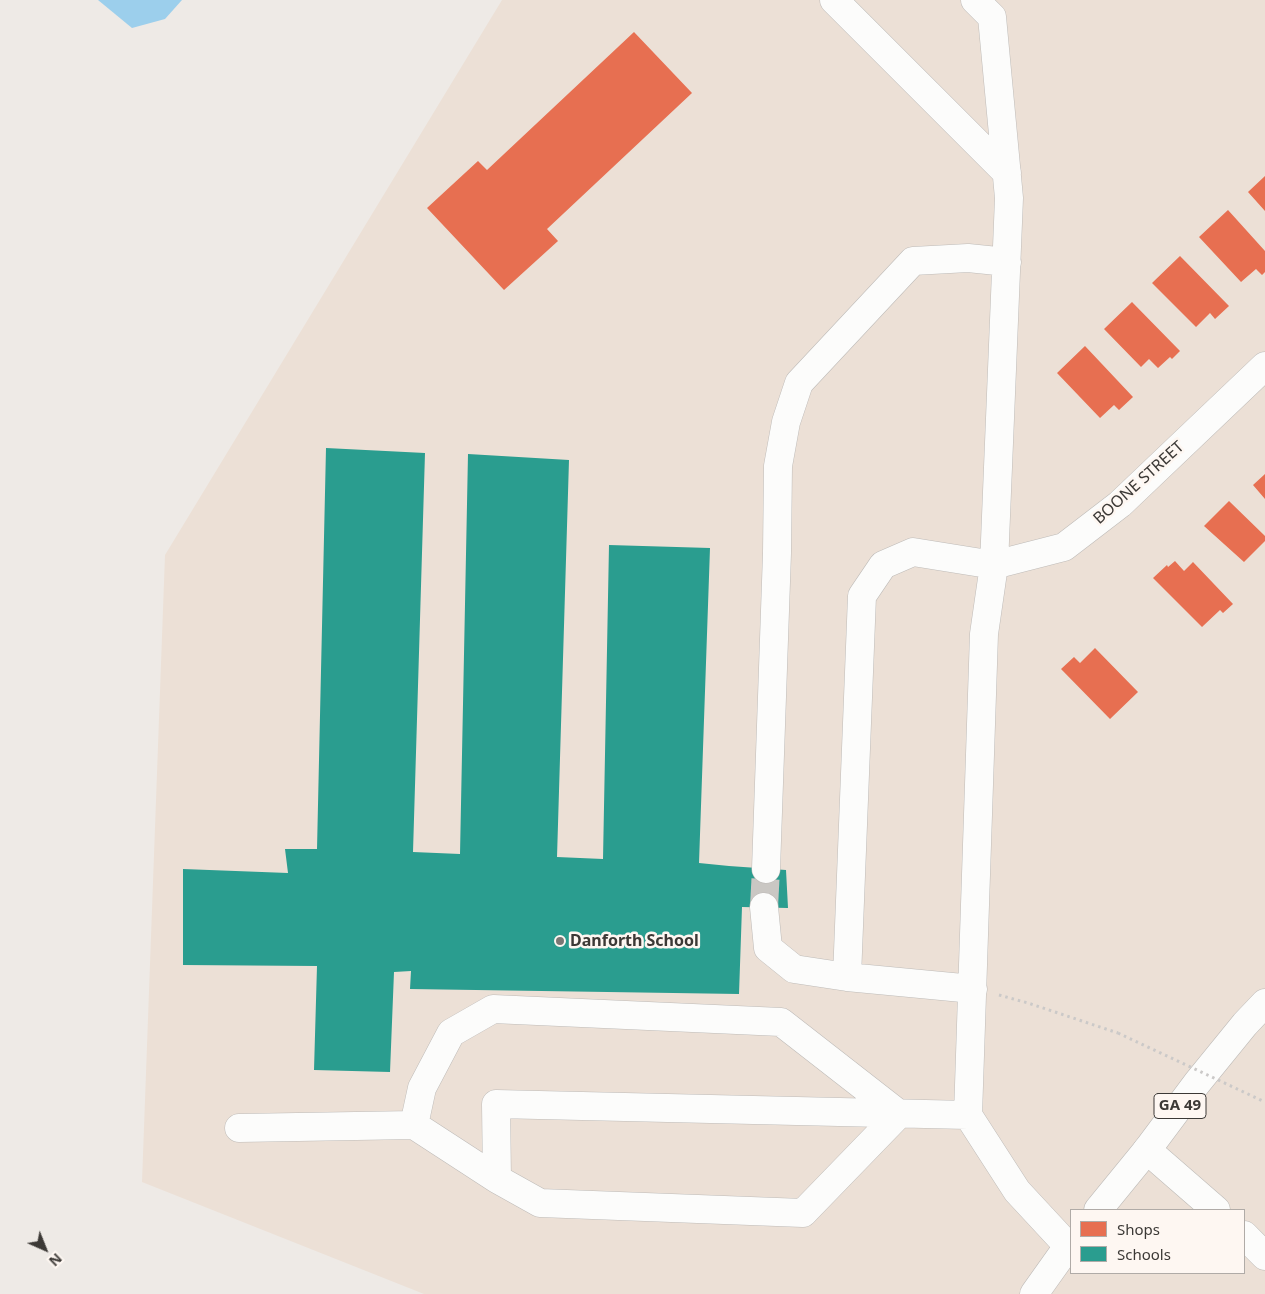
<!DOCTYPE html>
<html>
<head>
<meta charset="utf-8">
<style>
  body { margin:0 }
  #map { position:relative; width:1265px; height:1294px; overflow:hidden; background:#eeeae6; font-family:"Noto Sans",sans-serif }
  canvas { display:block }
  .legend { position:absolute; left:1070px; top:1209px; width:175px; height:65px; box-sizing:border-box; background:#fef7f2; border:1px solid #b0aba7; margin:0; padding:6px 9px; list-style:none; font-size:15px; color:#3c3936 }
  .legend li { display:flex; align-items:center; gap:10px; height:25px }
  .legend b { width:25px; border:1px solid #b0aba7 }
  .north { position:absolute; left:20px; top:1224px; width:50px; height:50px; -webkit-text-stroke:4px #fef7f2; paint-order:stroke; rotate:136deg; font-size:14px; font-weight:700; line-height:20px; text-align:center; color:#3c3936 }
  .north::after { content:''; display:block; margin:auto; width:18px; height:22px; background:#3c3936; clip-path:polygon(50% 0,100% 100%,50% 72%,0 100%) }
</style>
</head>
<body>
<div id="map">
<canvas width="1265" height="1294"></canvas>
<ul class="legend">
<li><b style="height:14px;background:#e76f51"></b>Shops</li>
<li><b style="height:14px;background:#2a9d8f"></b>Schools</li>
</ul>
<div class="north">N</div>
</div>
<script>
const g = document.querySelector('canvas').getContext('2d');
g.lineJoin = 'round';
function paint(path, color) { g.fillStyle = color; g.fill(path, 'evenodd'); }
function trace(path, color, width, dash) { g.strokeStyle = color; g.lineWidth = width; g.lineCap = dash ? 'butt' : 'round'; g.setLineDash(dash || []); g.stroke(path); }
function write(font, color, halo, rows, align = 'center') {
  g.font = font + ' "Noto Sans",sans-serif'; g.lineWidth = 5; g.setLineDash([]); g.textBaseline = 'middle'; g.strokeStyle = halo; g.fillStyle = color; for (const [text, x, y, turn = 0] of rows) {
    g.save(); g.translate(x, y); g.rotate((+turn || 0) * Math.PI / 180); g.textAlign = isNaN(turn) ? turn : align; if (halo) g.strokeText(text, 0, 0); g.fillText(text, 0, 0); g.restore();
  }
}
paint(new Path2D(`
  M 502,0 L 1265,0 L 1265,1294 L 424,1294 L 142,1182 L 165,555 ZM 1071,1210 L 1244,1210 L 1244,1273 L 1071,1273 Z`), '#ece0d6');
paint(new Path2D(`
  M 98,0 L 182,0 L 165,19 L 132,28 Z`), '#9ccfec');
paint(new Path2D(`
  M 634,32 L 692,93 L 547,229 L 558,241 L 504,290 L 427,208 L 478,161 L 487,170 Z
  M 1265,176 L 1265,211 L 1248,192 Z
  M 1228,210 L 1265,251 L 1265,272 L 1262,275 L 1256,269 L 1241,282 L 1199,237 Z
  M 1180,256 L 1229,306 L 1215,319 L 1210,313 L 1196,327 L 1152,283 Z
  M 1132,302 L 1180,351 L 1172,359 L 1170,357 L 1158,368 L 1149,359 L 1141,367 L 1104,329 Z
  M 1085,346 L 1133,397 L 1119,410 L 1114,405 L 1100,418 L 1057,373 Z
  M 1265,474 L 1265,499 L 1253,485 Z
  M 1229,501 L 1265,536 L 1265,541 L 1244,562 L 1204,526 Z
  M 1175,561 L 1184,571 L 1193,562 L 1233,604 L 1223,613 L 1220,610 L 1202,627 L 1153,578 L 1167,565 L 1168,567 Z
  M 1095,648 L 1138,692 L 1110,719 L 1061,669 L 1074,657 L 1080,663 Z`), '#e76f51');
paint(new Path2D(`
  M 326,448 L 425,453 L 413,852 L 460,854 L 468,454 L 569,460 L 557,857 L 603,859 L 609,545 L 710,548 L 699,863 L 729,866 L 786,870 L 788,908 L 742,907 L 739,994 L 410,989 L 411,971 L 394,972 L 390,1072 L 314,1070 L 317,966 L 183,965 L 183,869 L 288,873 L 285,849 L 317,849 Z`), '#2a9d8f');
trace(new Path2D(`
  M 764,907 L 766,869`), '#cac7c3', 28, [28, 14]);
const minor = new Path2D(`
  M 834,0 L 1007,173
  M 975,0 L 992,17 L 1009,198 L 994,565 L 984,634 L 968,1115 L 1017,1191 L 1068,1246
  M 766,869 L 777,553 L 778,466 L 786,422 L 799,383 L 913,261 L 968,258 L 1007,262
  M 764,907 L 768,948 L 794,969 L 847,977 L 973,989
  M 847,977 L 862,596 L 883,565 L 913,552 L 994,565 L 1064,547 L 1120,504 L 1265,366
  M 899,1114 L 803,1213 L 540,1203 L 497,1179 L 496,1104 L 968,1115
  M 414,1125 L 422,1088 L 451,1033 L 493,1009 L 781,1022 L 899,1114
  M 239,1128 L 414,1125 L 497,1179
  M 1147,1150 L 1216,1210
  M 1244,1235 L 1265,1256`);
const major = new Path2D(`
  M 1098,1210 L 1147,1150 L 1197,1083 L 1245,1024 L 1265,1003
  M 1034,1294 L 1071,1242`);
trace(minor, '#bebbb8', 29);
trace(major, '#bebbb8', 29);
trace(new Path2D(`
  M 999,995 L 1028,1003 L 1118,1033`), '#cbc9c8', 3, [2.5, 4]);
trace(minor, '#fcfcfb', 28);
trace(major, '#fcfcfb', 28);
trace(new Path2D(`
  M 1118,1033 L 1265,1102`), '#cbc9c8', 3, [2.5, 4]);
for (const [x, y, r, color] of [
  [560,941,5,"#7a7774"]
]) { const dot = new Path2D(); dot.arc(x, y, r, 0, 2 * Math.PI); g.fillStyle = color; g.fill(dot); trace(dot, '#fef7f2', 2); }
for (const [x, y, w] of [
  [1180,1106,52]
]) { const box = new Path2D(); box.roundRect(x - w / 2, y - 12.5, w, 25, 4); g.fillStyle = '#fef7f2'; g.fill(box); trace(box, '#3c3936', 1); }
write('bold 15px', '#3c3936', null, [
  ["GA 49",1180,1106]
]);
write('16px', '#3c3936', '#fef7f2', [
  ["BOONE STREET",1139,483,-42]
]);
write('bold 16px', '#3c3936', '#fef7f2', [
  ["Danforth School",570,941]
], 'left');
</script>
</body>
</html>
